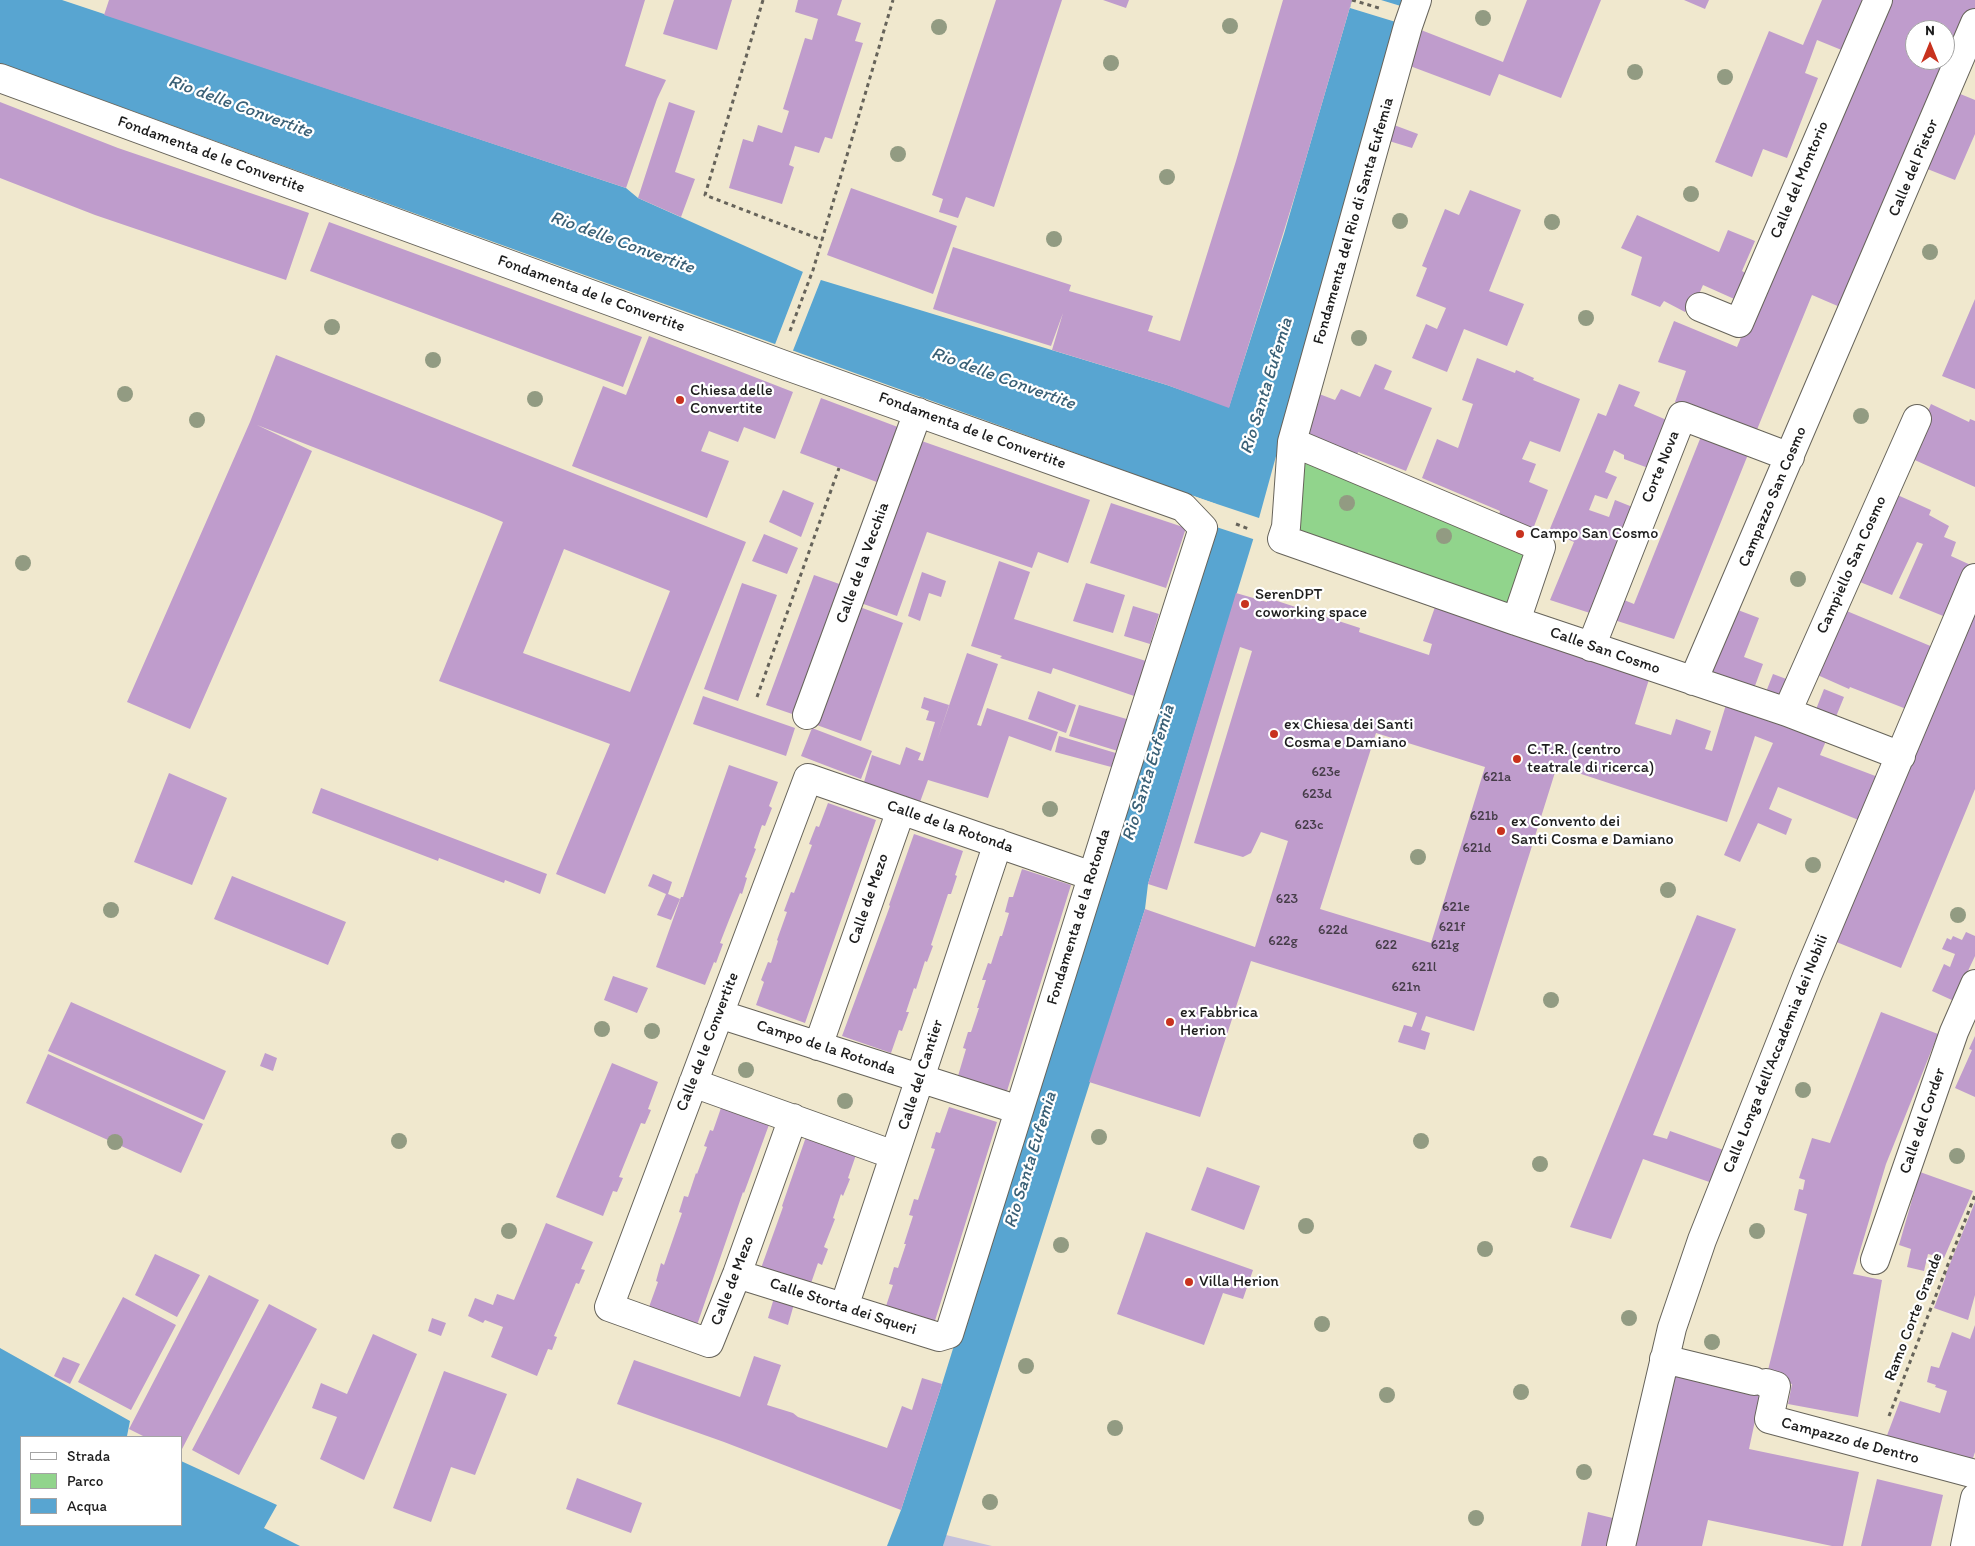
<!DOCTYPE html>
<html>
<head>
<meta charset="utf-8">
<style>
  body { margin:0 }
  #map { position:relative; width:1975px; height:1546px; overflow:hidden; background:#f0e8ce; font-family:Itim,sans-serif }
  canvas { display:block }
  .legend { position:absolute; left:20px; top:1436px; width:162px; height:90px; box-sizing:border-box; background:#fff; border:1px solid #a4a4a4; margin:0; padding:6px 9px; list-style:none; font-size:15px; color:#1c1c1c }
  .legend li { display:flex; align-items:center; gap:10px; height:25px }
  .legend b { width:25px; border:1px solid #a4a4a4 }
  .north { position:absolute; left:1905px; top:20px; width:50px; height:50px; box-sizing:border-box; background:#fff; border:1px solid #a4a4a4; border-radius:50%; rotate:0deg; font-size:14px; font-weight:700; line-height:20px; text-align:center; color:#1c1c1c }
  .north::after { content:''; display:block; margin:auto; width:18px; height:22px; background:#c8321e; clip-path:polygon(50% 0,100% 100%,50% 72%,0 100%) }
</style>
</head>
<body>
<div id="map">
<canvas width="1975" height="1546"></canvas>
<ul class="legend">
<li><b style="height:6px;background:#fff"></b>Strada</li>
<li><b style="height:14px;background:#91d48c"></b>Parco</li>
<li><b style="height:14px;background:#58a5d1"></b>Acqua</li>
</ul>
<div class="north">N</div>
</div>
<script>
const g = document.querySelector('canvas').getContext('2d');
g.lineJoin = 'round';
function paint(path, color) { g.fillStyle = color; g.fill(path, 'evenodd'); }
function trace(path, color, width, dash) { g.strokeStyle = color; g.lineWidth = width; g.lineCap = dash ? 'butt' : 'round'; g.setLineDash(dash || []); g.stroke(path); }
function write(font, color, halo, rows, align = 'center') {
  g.font = font + ' Itim,sans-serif'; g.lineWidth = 4.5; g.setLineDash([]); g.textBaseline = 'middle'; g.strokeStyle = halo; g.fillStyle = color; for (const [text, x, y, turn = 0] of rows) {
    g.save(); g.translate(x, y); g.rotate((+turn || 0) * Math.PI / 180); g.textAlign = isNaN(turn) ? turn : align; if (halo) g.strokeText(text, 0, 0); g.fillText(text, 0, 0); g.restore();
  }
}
paint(new Path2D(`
  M 946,1535 L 992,1546 L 943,1546 Z`), '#c4c0db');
paint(new Path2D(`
  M 1303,455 L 1535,550 L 1513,606 L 1432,581 L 1297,530 Z`), '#91d48c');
paint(new Path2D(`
  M 0,0 L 62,0 L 626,188 L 638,198 L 821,280 L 1167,385 L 1229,407 L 1284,234 L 1352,0 L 1404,0 L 1385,59 L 1253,540 L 1148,884 L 1145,909 L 943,1546 L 887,1546 L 901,1510 L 942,1384 L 1216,504 L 0,63 Z
  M 0,1348 L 130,1421 L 127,1436 L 130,1437 L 21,1437 L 21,1525 L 181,1525 L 181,1461 L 277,1505 L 264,1528 L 300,1546 L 0,1546 Z`), '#58a5d1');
paint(new Path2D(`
  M 1352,0 L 1381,0 L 1404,7 L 1399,23 L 1350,8 Z
  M 804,269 L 822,277 L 792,353 L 774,347 Z
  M 1187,494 L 1262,519 L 1256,540 L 1207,524 L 1213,506 L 1187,496 Z`), '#f0e8ce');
paint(new Path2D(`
  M 109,0 L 645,0 L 625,66 L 666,80 L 657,99 L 626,188 L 104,15 Z
  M 674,0 L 732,0 L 717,50 L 663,34 Z
  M 798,0 L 842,0 L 837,15 L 861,23 L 855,41 L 863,43 L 832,139 L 825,137 L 819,153 L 795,146 L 789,165 L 794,167 L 782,204 L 729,188 L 743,139 L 753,142 L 758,125 L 782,133 L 789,111 L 783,109 L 805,38 L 812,40 L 818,19 L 795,12 Z
  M 996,0 L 1062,0 L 994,207 L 966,197 L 958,218 L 939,212 L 943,199 L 932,195 Z
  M 1103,0 L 1129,0 L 1126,8 Z
  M 1283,0 L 1352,0 L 1300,179 L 1229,408 L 1167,385 L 1052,350 L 1063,313 L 1051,346 L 933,309 L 953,247 L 1071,285 L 1069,291 L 1153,316 L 1148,331 L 1180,341 L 1236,161 Z
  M 1527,0 L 1601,0 L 1561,98 L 1499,74 L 1490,96 L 1410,66 L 1421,30 L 1503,62 Z
  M 1684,0 L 1709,0 L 1705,9 Z
  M 1822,0 L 1873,0 L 1849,53 L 1817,40 L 1805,73 L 1818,78 L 1787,158 L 1763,149 L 1752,177 L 1715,162 L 1769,31 L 1803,45 Z
  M 1883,0 L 1975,0 L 1975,12 L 1847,310 L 1812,295 L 1756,432 L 1675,402 L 1686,371 L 1658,362 L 1674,321 L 1737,347 ZM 1915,30 L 1945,30 L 1945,60 L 1915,60 Z
  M 1953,91 L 1975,100 L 1975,134 L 1955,180 L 1920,166 Z
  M 0,102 L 118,148 L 309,213 L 286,280 L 95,215 L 0,178 Z
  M 669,102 L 695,111 L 675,172 L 695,179 L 681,217 L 638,198 Z
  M 1394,125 L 1418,134 L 1412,148 L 1389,141 Z
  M 851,188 L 957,226 L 933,294 L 827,255 Z
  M 1470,190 L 1521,210 L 1489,291 L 1524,304 L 1507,346 L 1464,329 L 1447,372 L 1412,358 L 1426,324 L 1437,329 L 1446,308 L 1416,296 L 1427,268 L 1422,266 L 1445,209 L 1459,215 Z
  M 1637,215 L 1719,252 L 1728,230 L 1755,241 L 1742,271 L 1752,277 L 1741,302 L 1703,285 L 1696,301 L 1685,312 L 1664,301 L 1660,307 L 1631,295 L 1642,257 L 1621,248 Z
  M 329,222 L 642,337 L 623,387 L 310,271 Z
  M 1975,299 L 1975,389 L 1942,376 Z
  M 649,336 L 793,392 L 775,439 L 744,427 L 738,442 L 709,431 L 701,451 L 729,461 L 707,518 L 572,466 L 603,386 L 626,395 Z
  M 276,355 L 746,542 L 605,894 L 556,874 L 610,744 L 439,681 L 503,522 L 484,514 L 257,425 L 312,451 L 190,729 L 127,702 L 250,422 ZM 564,549 L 670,591 L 630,692 L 523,653 Z
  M 1477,358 L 1515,373 L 1516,370 L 1534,378 L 1533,380 L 1580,399 L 1560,452 L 1530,441 L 1522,459 L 1536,464 L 1529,482 L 1548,490 L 1533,529 L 1499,515 L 1500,511 L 1422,478 L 1437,439 L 1458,448 L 1473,404 L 1462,400 Z
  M 1375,364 L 1392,371 L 1384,389 L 1432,408 L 1406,471 L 1358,452 L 1357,455 L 1302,433 L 1314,392 L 1335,400 L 1341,389 L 1360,397 Z
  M 1619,384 L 1640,392 L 1634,406 L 1669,421 L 1651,469 L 1624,459 L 1624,455 L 1614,450 L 1605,472 L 1617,477 L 1607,499 L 1595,495 L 1589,510 L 1609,517 L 1615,500 L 1635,508 L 1593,614 L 1550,600 L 1574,542 L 1549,531 L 1598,413 L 1606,416 Z
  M 821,398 L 903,429 L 882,484 L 800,453 Z
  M 1931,404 L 1969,422 L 1970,419 L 1975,421 L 1975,487 L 1908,457 Z
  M 1702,434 L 1749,452 L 1674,639 L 1611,619 L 1619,598 L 1634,604 Z
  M 916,439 L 1090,500 L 1068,563 L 1038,552 L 1032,568 L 927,532 L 897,616 L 858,602 Z
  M 783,490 L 814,503 L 801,537 L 769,522 Z
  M 1893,493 L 1931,510 L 1929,515 L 1949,526 L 1944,537 L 1956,542 L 1951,556 L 1975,567 L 1953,620 L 1899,598 L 1923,544 L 1917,542 L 1892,595 L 1855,580 Z
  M 1111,503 L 1186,528 L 1166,588 L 1090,563 Z
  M 764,534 L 798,548 L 787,574 L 752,561 Z
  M 999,561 L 1030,572 L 1014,619 L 1149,662 L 1137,697 L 1053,668 L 1051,674 L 1000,658 L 1002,656 L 971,646 Z
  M 922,572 L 946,581 L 941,597 L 929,593 L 920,621 L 908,616 Z
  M 814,575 L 845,586 L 798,716 L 766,705 Z
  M 742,583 L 777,595 L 738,701 L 704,689 Z
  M 1086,583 L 1125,595 L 1113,633 L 1073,621 Z
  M 1975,589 L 1975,789 L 1901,968 L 1829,939 Z
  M 1236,593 L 1267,602 L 1268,598 L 1360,628 L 1359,632 L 1429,655 L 1432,644 L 1423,641 L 1435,607 L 1651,673 L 1635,724 L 1671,735 L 1676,719 L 1711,731 L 1705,749 L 1712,751 L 1728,698 L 1829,734 L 1820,755 L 1878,777 L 1861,821 L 1778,787 L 1769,809 L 1792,819 L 1786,835 L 1758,823 L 1740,862 L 1724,855 L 1773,743 L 1755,736 L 1727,822 L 1557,766 L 1474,1031 L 1426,1016 L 1421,1030 L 1430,1033 L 1425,1050 L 1398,1042 L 1404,1025 L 1412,1027 L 1417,1013 L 1251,961 L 1200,1117 L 1089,1082 L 1145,909 L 1255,947 L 1288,841 L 1261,832 L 1251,853 L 1243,857 L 1194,843 L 1252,651 L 1240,647 L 1167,890 L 1148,884 ZM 1376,733 L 1485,767 L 1431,943 L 1320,909 Z
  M 857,606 L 903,623 L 861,741 L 814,724 Z
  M 1133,606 L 1159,614 L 1150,644 L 1124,636 Z
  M 1730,607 L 1759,618 L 1744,657 L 1763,664 L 1752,694 L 1700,677 Z
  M 1842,609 L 1940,650 L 1914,712 L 1850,687 L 1849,689 L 1813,673 Z
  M 967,653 L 998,664 L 977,725 L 981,726 L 987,708 L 1058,732 L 1051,751 L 1009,736 L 988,798 L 928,780 L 920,802 L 864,782 L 872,755 L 900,765 L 906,747 L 921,753 L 918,760 L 923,761 L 935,722 L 926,720 L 929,711 L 921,708 L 924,697 L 949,705 L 937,741 Z
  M 1773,674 L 1789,680 L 1781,697 L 1766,692 Z
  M 1824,689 L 1844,697 L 1833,724 L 1813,717 Z
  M 1038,691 L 1076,705 L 1066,733 L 1028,719 Z
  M 703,696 L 795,728 L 786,756 L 693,724 Z
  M 1079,705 L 1130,720 L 1121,752 L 1069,736 Z
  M 812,728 L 872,751 L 861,779 L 801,756 Z
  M 1059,736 L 1119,754 L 1115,768 L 1055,752 Z
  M 729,765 L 778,782 L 769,806 L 772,808 L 765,826 L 762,825 L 754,848 L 756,849 L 745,877 L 747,878 L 742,894 L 740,893 L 729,920 L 720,943 L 723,944 L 716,963 L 714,962 L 705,985 L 656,967 L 681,897 L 683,897 Z
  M 169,773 L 227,798 L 192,885 L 134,862 Z
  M 321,788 L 547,874 L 540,894 L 505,880 L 504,883 L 439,858 L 438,861 L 312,813 Z
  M 828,803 L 876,820 L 805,1023 L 756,1005 L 764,982 L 761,980 L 768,962 L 771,963 L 778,941 L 777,940 L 787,912 L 784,911 L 791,892 L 794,893 L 812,845 L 809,844 L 816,826 L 819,827 Z
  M 914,834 L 963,851 L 955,875 L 957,876 L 951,894 L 948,894 L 931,945 L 933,946 L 927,962 L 925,961 L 916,989 L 914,988 L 906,1012 L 909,1012 L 902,1031 L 899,1030 L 891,1053 L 842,1036 L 890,906 L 889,905 Z
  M 1022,869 L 1071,885 L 1007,1091 L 958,1076 L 966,1049 L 963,1048 L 968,1032 L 971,1032 L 979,1008 L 977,1008 L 986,980 L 982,980 L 988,963 L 991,964 L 1000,936 L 1002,936 L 1009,913 L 1005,912 L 1009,897 L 1013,897 Z
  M 653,874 L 672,882 L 668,894 L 680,899 L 671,920 L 657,915 L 666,894 L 648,886 Z
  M 232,876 L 346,922 L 328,965 L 214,919 Z
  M 1697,915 L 1736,929 L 1653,1135 L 1667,1139 L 1670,1131 L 1732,1153 L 1718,1185 L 1643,1159 L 1611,1239 L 1570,1227 Z
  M 1966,932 L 1975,936 L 1975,956 L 1954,1001 L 1932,991 L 1944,964 L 1950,967 L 1955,954 L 1942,949 L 1947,938 L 1951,940 L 1953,936 L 1962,940 Z
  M 613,976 L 648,988 L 637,1013 L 604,1000 Z
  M 71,1002 L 226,1071 L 204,1120 L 48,1051 Z
  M 1881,1012 L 1938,1034 L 1886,1164 L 1853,1274 L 1882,1280 L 1858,1417 L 1788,1404 L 1792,1384 L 1766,1378 L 1807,1214 L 1794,1210 L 1799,1189 L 1803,1190 L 1805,1180 L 1799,1178 L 1812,1138 L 1830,1143 Z
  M 1975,1036 L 1975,1097 L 1955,1088 L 1972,1050 L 1969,1049 Z
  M 265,1053 L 277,1058 L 273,1071 L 260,1066 Z
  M 48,1054 L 203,1124 L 181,1173 L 26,1103 Z
  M 612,1063 L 658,1082 L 648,1109 L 651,1110 L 645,1124 L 641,1123 L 619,1177 L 623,1178 L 617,1192 L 613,1191 L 603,1216 L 556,1197 Z
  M 722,1105 L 770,1122 L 744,1193 L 743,1192 L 697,1325 L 649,1307 L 658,1282 L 656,1281 L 661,1263 L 664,1265 L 682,1213 L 679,1212 L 684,1196 L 688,1197 L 696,1173 L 697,1174 L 707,1147 L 704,1146 L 710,1130 L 713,1131 Z
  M 949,1107 L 997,1122 L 933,1327 L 884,1312 L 893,1285 L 889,1284 L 894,1267 L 898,1268 L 906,1244 L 904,1244 L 913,1216 L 909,1215 L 914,1199 L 918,1200 L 935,1149 L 931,1148 L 936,1132 L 940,1133 Z
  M 807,1134 L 857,1152 L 848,1178 L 850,1179 L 843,1196 L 841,1194 L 833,1218 L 835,1219 L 824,1247 L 828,1249 L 822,1265 L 818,1263 L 809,1289 L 760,1271 L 783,1207 L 782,1206 Z
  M 1207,1167 L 1260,1186 L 1244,1230 L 1191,1210 Z
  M 1920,1172 L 1973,1191 L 1944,1258 L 1928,1254 L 1924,1271 L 1907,1267 L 1911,1249 L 1899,1245 Z
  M 1975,1202 L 1975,1295 L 1968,1320 L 1934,1308 L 1946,1276 L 1945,1276 Z
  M 546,1223 L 593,1242 L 581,1269 L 585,1270 L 579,1284 L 576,1283 L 554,1336 L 557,1337 L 552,1350 L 548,1349 L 537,1376 L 491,1357 L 503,1327 L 485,1320 L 483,1323 L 468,1316 L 475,1298 L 493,1305 L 497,1294 L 514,1300 Z
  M 1146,1232 L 1253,1270 L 1243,1299 L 1223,1293 L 1204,1345 L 1117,1314 Z
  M 155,1254 L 200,1275 L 177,1317 L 135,1295 Z
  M 209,1275 L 259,1300 L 181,1451 L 181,1437 L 145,1437 L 129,1429 Z
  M 123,1297 L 176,1325 L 131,1410 L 78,1382 Z
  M 774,1298 L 794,1304 L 788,1325 L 768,1318 Z
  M 269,1304 L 317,1329 L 239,1475 L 192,1450 Z
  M 432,1318 L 446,1323 L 441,1336 L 428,1331 Z
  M 1975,1325 L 1975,1452 L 1972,1461 L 1886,1438 L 1900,1401 L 1940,1413 L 1947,1391 L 1935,1387 L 1936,1385 L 1927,1382 L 1931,1366 L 1939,1368 L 1952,1332 L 1970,1339 Z
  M 373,1334 L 417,1354 L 364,1480 L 320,1459 L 337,1417 L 312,1408 L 321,1383 L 347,1394 Z
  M 754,1356 L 781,1365 L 767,1405 L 793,1413 L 798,1417 L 887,1448 L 902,1406 L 912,1410 L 922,1378 L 942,1384 L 901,1510 L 724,1442 L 617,1404 L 634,1360 L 740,1397 Z
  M 63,1357 L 80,1364 L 70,1384 L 54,1376 Z
  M 1666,1368 L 1762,1388 L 1749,1449 L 1859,1472 L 1843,1546 L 1832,1546 L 1708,1520 L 1702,1546 L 1628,1546 Z
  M 444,1371 L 507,1394 L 475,1475 L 451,1467 L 431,1522 L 393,1508 Z
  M 577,1478 L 642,1503 L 631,1533 L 566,1509 Z
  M 1877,1479 L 1943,1495 L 1931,1546 L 1861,1546 Z
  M 1588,1512 L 1621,1520 L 1615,1546 L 1581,1546 Z`), '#bf9ccc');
const street = new Path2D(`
  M 0,78 L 787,366 L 1183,507 L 1203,528 L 1125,772 L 949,1334 L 939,1337 L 737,1274
  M 1700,307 L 1739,323 L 1878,0
  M 1292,442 L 1541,547 L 1516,621 L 1282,539 L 1286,527 Z
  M 1292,442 L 1408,26 L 1417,0
  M 1516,621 L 1787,712 L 1901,756
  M 1591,647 L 1682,416 L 1790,457
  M 1693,681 L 1975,23
  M 1787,712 L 1917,419
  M 807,715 L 918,412
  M 719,1014 L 1019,1110
  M 818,1046 L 901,810
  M 693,1083 L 894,1155
  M 793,1118 L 737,1274 L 709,1343 L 609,1307 L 808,778 L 1092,876
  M 1875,1260 L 1954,1032 L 1975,984
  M 844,1307 L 998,843
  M 1664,1359 L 1754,1381
  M 1766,1383 L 1776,1386 L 1769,1419 L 1975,1474
  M 1621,1546 L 1672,1328 L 1702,1240 L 1807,976 L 1975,578
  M 1965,1546 L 1975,1498`);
trace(street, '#66635a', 30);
trace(new Path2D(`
  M 763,0 L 705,195 L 822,240
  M 1352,0 L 1379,8
  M 790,331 L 813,270 L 893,0
  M 1236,524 L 1249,529
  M 757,697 L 839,468
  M 1889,1416 L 1975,1195`), '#66635a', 3, [4, 4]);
trace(street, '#fff', 28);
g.fillStyle = '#929b82';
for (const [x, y] of [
  [1483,18],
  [1230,26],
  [939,27],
  [1111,63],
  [1635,72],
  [1725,77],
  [898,154],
  [1167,177],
  [1691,194],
  [1400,221],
  [1552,222],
  [1054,239],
  [1930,252],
  [1586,318],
  [332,327],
  [1359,338],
  [433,360],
  [125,394],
  [535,399],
  [1861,416],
  [197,420],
  [1347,503],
  [1444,536],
  [23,563],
  [1798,579],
  [1050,809],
  [1418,857],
  [1813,865],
  [1668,890],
  [111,910],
  [1958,915],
  [1551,1000],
  [602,1029],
  [652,1031],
  [746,1070],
  [1803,1090],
  [845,1101],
  [1099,1137],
  [399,1141],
  [1421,1141],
  [115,1142],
  [1957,1156],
  [1540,1164],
  [1306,1226],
  [509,1231],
  [1757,1231],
  [1061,1245],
  [1485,1249],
  [1629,1318],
  [1322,1324],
  [1712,1342],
  [1026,1366],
  [1521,1392],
  [1387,1395],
  [1115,1428],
  [1584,1472],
  [990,1502],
  [1476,1518]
]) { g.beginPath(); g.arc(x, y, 8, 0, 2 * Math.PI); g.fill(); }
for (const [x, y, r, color] of [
  [680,400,5,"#c8321e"],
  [1520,534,5,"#c8321e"],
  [1245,604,5,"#c8321e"],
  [1274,734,5,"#c8321e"],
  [1517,759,5,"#c8321e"],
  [1501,831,5,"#c8321e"],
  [1170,1022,5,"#c8321e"],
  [1189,1282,5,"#c8321e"]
]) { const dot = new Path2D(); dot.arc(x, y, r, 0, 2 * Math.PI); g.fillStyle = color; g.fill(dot); trace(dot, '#fff', 2); }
write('14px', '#453c48', null, [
  ["623e",1326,772],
  ["621a",1497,777],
  ["623d",1317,794],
  ["621b",1484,816],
  ["623c",1309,825],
  ["621d",1477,848],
  ["623",1287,899],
  ["621e",1456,907],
  ["621f",1452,927],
  ["622d",1333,930],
  ["622g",1283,941],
  ["622",1386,945],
  ["621g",1445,945],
  ["621l",1424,967],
  ["621n",1406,987]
]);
write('16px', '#1c1c1c', '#fff', [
  ["Fondamenta de le Convertite",211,155,20],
  ["Calle del Pistor",1914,168,-67],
  ["Calle del Montorio",1800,180,-67],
  ["Fondamenta del Rio di Santa Eufemia",1354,221,-74],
  ["Fondamenta de le Convertite",591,294,20],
  ["Fondamenta de le Convertite",972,431,20],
  ["Corte Nova",1661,467,-68],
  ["Campazzo San Cosmo",1773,497,-67],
  ["Calle de la Vecchia",863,563,-70],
  ["Campiello San Cosmo",1852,565,-66],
  ["Calle San Cosmo",1605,651,19],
  ["Calle de la Rotonda",950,827,19],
  ["Calle de Mezo",869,899,-71],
  ["Fondamenta de la Rotonda",1079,917,-73],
  ["Calle de le Convertite",708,1042,-69],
  ["Campo de la Rotonda",826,1048,18],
  ["Calle Longa dell'Accademia dei Nobili",1776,1054,-68],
  ["Calle del Cantier",921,1075,-72],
  ["Calle del Corder",1923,1121,-71],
  ["Calle de Mezo",733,1281,-69],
  ["Calle Storta dei Squeri",843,1307,18],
  ["Ramo Corte Grande",1914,1317,-69],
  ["Campazzo de Dentro",1850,1441,15]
]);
write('16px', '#1c1c1c', '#fff', [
  ["Chiesa delle",690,391],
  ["Convertite",690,409],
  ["Campo San Cosmo",1530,534],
  ["SerenDPT",1255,595],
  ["coworking space",1255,613],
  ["ex Chiesa dei Santi",1284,725],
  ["Cosma e Damiano",1284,743],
  ["C.T.R. (centro",1527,750],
  ["teatrale di ricerca)",1527,768],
  ["ex Convento dei",1511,822],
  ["Santi Cosma e Damiano",1511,840],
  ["ex Fabbrica",1180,1013],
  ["Herion",1180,1031],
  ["Villa Herion",1199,1282]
], 'left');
write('italic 18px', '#3a6076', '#fff', [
  ["Rio delle Convertite",240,107,20],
  ["Rio delle Convertite",622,243,20],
  ["Rio delle Convertite",1003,379,20],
  ["Rio Santa Eufemia",1267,386,-73],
  ["Rio Santa Eufemia",1149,773,-73],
  ["Rio Santa Eufemia",1031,1160,-73]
]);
</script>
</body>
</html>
